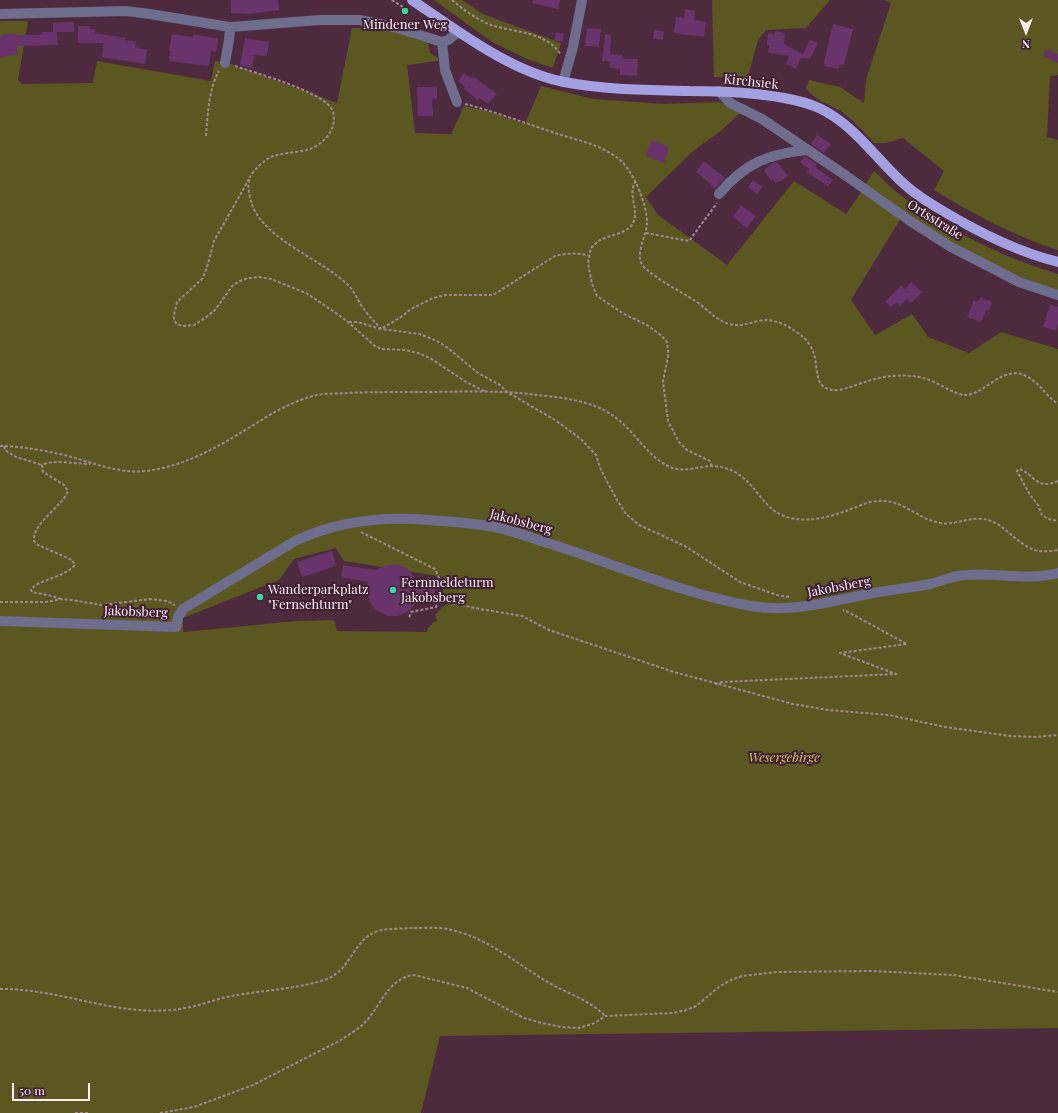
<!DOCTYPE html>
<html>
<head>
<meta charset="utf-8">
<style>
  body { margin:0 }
  #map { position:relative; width:1058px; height:1113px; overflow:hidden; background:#4d2a3e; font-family:"Playfair Display",serif }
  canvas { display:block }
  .north { position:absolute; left:1006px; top:12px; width:40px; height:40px; -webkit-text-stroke:3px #422033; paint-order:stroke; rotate:180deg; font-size:11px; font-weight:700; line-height:16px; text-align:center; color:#fceef5 }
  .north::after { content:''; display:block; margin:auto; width:14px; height:18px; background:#fceef5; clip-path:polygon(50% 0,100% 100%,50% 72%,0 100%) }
  .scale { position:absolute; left:12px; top:1083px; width:78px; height:18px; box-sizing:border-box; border:2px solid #fceef5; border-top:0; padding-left:5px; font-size:12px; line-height:14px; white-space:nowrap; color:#fceef5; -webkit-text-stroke:3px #422033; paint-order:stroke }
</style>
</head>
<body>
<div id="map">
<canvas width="1058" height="1113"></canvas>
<div class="north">N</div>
<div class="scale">50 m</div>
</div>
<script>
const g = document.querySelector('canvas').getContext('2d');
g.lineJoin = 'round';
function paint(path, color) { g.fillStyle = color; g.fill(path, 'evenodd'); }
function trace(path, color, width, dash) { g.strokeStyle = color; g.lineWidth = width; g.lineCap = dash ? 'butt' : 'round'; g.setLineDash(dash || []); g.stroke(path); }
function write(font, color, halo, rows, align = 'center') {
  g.font = font + ' "Playfair Display",serif'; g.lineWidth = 4; g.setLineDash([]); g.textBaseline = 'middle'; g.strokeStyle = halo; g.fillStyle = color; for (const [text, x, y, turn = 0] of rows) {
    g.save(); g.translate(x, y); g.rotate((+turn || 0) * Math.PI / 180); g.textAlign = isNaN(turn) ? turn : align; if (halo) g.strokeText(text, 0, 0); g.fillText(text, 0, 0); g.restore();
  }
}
paint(new Path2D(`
  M 434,0 L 462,0 L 483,14 L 561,43 L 553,68 L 527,59 L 492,42 Z
  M 712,0 L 830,0 L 806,28 L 766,30 L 758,40 L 748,77 L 714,77 Z
  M 884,0 L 1058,0 L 1058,75 L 1050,76 L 1047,137 L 1058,140 L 1058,250 C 1014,236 973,214 934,190 L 944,171 L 903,138 L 886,143 L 874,143 C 864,132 854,121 842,112 C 830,104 814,101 806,88 L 809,80 L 840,87 L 864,103 L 866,80 L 891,3 Z
  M 0,21 L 28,21 L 18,80 L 22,84 L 93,83 L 97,61 L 211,81 L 215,61 L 231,64 L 337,103 L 352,28 L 374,28 L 395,32 L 428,42 L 430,53 L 438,58 L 438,61 L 407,65 L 415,133 L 451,134 L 464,106 L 491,112 L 525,124 L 541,86 L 593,99 L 663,104 L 719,102 L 741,112 L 722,130 L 693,151 L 646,197 L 658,215 L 727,265 L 794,181 L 846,214 L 862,191 L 901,218 L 851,300 L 875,335 L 912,314 L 928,337 L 969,353 L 1001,332 L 1058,349 L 1058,1028 L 440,1036 L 421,1113 L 0,1113 ZM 336,548 L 344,561 L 444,577 C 444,585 440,593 448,598 L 446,606 L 442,607 L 435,615 L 437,621 L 432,623 L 432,625 L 430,625 L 430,627 L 428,627 L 427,632 L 337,631 L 334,620 L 297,621 L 183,632 L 183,618 L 279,580 L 294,559 Z
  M 874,171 C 884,180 893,190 904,198 C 950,231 1004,258 1058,274 L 1058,291 L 1003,271 L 946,241 L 865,186 Z`), '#5b5720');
paint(new Path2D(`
  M 231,0 L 278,0 L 279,10 L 249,14 L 231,13 Z
  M 533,0 L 560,0 L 558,9 L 532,3 Z
  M 685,9 L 695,11 L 694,20 L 706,22 L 704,37 L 674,33 L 676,17 L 684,18 Z
  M 74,22 L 74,32 L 57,32 L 58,45 L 17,46 L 18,55 L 12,55 L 12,56 L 0,57 L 0,36 L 3,36 L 3,34 L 17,34 L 17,35 L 42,35 L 42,32 L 53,32 L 53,23 Z
  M 833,24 L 853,29 L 844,65 L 841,64 L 838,69 L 825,66 L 824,62 Z
  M 78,26 L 90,26 L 90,29 L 95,29 L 95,33 L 125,38 L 125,40 L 136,42 L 135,47 L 147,50 L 145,64 L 102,57 L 104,43 L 78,43 Z
  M 587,28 L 601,29 L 599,47 L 585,46 Z
  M 654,30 L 664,31 L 663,40 L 653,39 Z
  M 775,31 L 785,33 L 784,44 L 803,54 L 810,40 L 818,43 L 810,59 L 801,58 L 796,69 L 786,64 L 789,56 L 768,53 L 769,45 L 767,45 L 768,33 L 775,34 Z
  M 556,32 L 564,34 L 562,42 L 554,40 Z
  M 172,34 L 193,37 L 194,34 L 218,39 L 216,52 L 211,51 L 209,66 L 169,61 L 170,51 L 169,51 Z
  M 605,34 L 611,35 L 610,54 L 623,55 L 622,59 L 638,59 L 637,76 L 620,75 L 620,69 L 610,68 L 610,61 L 602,61 Z
  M 245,38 L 269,42 L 267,56 L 254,55 L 252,68 L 240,65 Z
  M 1046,49 L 1058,54 L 1058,63 L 1043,56 Z
  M 464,73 L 469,77 L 476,78 L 497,94 L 488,104 L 480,98 L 478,100 L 464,89 L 465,87 L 458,81 Z
  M 417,87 L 437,87 L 437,98 L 432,99 L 433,116 L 418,116 Z
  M 817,135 L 831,144 L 824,153 L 811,144 Z
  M 651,140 L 669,147 L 664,163 L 646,156 Z
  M 804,157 L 806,157 L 817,164 L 815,167 L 833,180 L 828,186 L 807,172 L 809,169 L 800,162 Z
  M 704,161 L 725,178 L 715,188 L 696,172 Z
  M 777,162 L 788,176 L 779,182 L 778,181 L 775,183 L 773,179 L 771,181 L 765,172 L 765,169 L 773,163 Z
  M 753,180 L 763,187 L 757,194 L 748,187 Z
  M 741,205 L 756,216 L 747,228 L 733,217 Z
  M 911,282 L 922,292 L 911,303 L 906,299 L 900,306 L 897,302 L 891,307 L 885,302 L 901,285 L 905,289 Z
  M 980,297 L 992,302 L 989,311 L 986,310 L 981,322 L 967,317 L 974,300 L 978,302 Z
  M 1050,304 L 1058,307 L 1058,323 L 1056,331 L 1043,327 Z
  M 332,551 L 336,566 L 302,577 L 297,562 Z
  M 394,564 L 407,568 L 416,579 L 430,581 L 429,587 L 436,588 L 434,597 L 419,595 L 415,604 L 408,612 L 398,616 L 388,616 L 376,610 L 370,602 L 367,593 L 368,582 L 341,577 L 343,565 L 376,570 L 384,566 Z`), '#69336b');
trace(new Path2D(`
  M 392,0 L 406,9
  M 452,0 C 464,10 476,19 491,25 C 515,33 546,31 561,55
  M 235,66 C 256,73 320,91 331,108 C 335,113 334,120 333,126 C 330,136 320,145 310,149 C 298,153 284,152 271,157 C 265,159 253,171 250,177 C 247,184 249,195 251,201 C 260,238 322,259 348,285 C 354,291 357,298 361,305 C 367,314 374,321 381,329 L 420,334 L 437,341 L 448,348 L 478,373 L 500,385 L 507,392 L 555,420 L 581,439 L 596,455 L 601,470 L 617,500 L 626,514 L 639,525 L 685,546 L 740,582 L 777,595 L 789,597
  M 465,104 C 496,112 525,123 555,133 C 576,140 600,144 619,159 C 633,170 648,206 647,224 C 646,238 632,258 646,269 C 661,282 680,291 697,302 C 708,310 716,320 729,324 C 741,327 748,323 759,321 C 774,317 791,327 803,337 C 808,341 812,348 814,354 C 819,372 813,392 840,390 C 852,387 863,382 875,379 C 891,375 907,374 923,378 C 936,381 955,395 965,395 C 985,395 1002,364 1026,376 C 1039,382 1046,396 1058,404
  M 206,136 C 208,114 208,91 219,71
  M 249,179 L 214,241 L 208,264 L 203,278 L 177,302 L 174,315 L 174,320 L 177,324 L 182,326 L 194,325 L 205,318 L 215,310 L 233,285 L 240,281 L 248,278 L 259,277 L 271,279 L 306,293 L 333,311 L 348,322 L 375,346 L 382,349 L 405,350 L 418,353 L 430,358 L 466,382 L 486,392
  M 636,181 C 626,194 642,213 631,226 C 624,234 610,235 600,240 C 597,242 594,245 591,248 L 588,263 L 592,284 L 597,296 L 624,314 L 647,325 L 662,336 L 667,342 L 668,349 L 668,357 L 663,381 L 668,421 L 679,442 L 687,450 L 710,461 L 712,466
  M 646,233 L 689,241 L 717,203
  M 349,322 L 357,322 L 381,329 L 401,317 L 411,309 L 433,298 L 446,295 L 493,295 L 555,256 C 567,253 577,253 588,255
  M 0,446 C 23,446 46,451 68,456 C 94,463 119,474 146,471 C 187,466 221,445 255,424 C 265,418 275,411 285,407 C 295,402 307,397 317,395 C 326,393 337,394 346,393 C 371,392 396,392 420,392 C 456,392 494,390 529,394 C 561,398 596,399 621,422 C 636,435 648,455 666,465 C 681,474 695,467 711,466 C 720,466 731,469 738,474 C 756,485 763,508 784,516 C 805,524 831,517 851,509 C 860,506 869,501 878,501 C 901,499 916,517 936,522 C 952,527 967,517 982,519 C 1001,520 1013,540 1030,548 C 1039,553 1049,551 1058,550
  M 4,446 L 5,450 L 16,457 L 42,465
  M 1058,481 C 1036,491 1033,473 1019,469 L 1017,471 L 1030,495 L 1038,505 L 1042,515 L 1048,519 L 1058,521
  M 361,532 L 435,569 L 440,580 L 436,607 L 411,612 L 409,618
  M 412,586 L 411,593 L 437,597
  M 61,599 L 52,596 L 32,592 L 31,590 C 36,580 64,578 75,565 L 72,560 L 38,545 L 34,541 C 32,523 63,506 68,491 L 64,485 L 43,472 L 42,465 C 52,459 77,464 90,464
  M 437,600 L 480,609 L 522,616 L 549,630 L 674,672 L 793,704 L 828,710 L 889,715 L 945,727 L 1010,736 L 1035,737 L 1058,735
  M 0,602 L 46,602 L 61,599 L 71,600 L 102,605 L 150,599 L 167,601 L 175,605
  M 715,684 L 722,682 L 896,674 L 840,653 L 907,644 L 848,612 L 843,610
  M 0,989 C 62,988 122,1020 185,1008 C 199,1006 213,1000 227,997 C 260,990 295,990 327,979 C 352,969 354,938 378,931 C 389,928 401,929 411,928 C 423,928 436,927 447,929 C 486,936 518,965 551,984 C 569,994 591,1001 605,1016
  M 75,1113 L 89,1113
  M 160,1113 L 194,1107 L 253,1085 L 341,1040 C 350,1034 360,1028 368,1019 C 382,1002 390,978 414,975 L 467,988 L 524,1018 L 542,1023 L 561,1027 L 579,1028 L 595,1023 L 605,1016 L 673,1013 L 686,1010 L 696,1006 L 720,986 L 731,980 L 742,976 L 777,972 L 872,971 L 953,975 L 1058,992`), '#a18896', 2, [3, 2]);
trace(new Path2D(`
  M 0,14 L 126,11 L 150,14 L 230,27 L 320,20 L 360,20 L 394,27 L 442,42 L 448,40 L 458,32
  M 442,42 L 445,70 L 457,102
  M 225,63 L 229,40 L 230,27
  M 563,82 L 573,47 L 582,0
  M 719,91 L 728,101 L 732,104 L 762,119 L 845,175 L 910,221 L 951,247 L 1019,282 L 1058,295
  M 719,194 C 745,163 768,154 807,150
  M 0,621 L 176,627 L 178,617 L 183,609 L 295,541 C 337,521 383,516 429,520 C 453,522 476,523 499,528 C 513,531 527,536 541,541 C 611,562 679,593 751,606 C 791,613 829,602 868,594 C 888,590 909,588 930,584 C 941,581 952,576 964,575 C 995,572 1028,581 1058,573`), '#6e6d8d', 10);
trace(new Path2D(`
  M 412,0 C 456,30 511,72 564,82 C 605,90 648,90 690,91 C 722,91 752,92 784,98 C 795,100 808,103 819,108 C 855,125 875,158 904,184 C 916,195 929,203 943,211 C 978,232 1018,252 1058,262`), '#a4a1e2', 10);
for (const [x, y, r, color] of [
  [405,11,4,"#3fd4a2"],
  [393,590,4,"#3fd4a2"],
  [260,597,4,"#3fd4a2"]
]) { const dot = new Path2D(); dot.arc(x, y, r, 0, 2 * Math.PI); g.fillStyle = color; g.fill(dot); trace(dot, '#422033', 1.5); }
write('13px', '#fceef5', '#422033', [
  ["Mindener Weg",405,25,"center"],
  ["Fernmeldeturm",401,583],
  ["Jakobsberg",401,598],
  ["Wanderparkplatz",268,590],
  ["\"Fernsehturm\"",268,605]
], 'left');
write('13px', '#fceef5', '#422033', [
  ["Kirchsiek",751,82,6],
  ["Ortsstraße",935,220,32],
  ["Jakobsberg",521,522,15],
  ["Jakobsberg",839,587,-11],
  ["Jakobsberg",136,612,2]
]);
write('italic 13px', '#cfc850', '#422033', [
  ["Wesergebirge",784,758]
]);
</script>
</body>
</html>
